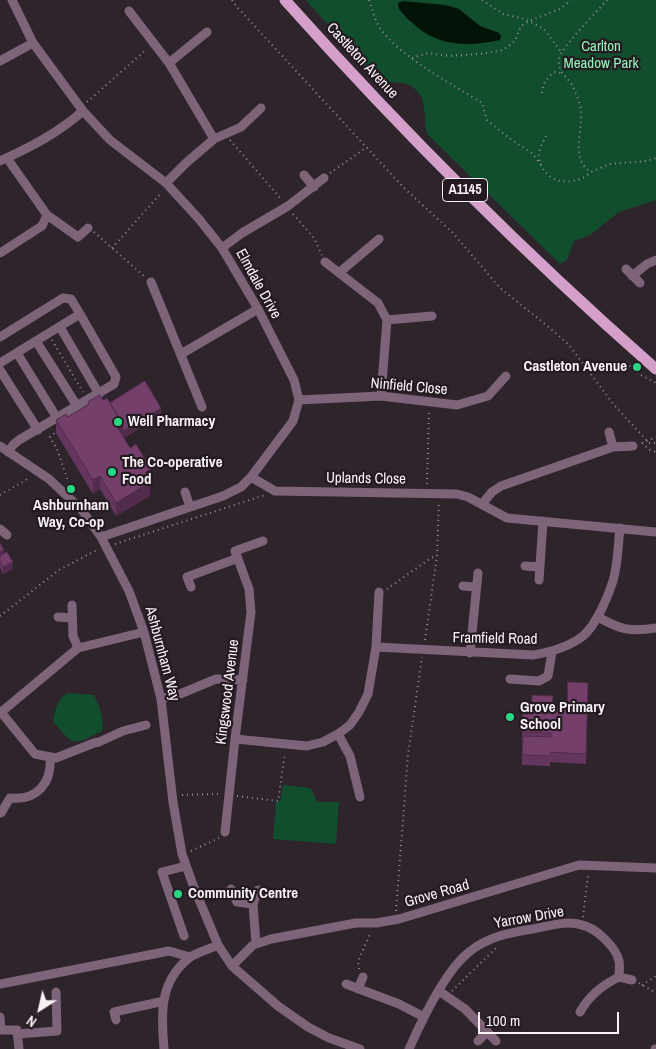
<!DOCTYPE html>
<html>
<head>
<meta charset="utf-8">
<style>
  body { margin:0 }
  #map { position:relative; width:656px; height:1049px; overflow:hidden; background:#2e242c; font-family:"Archivo Narrow",sans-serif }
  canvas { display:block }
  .north { position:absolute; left:15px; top:984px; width:50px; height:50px; -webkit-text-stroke:4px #241b22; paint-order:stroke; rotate:215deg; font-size:14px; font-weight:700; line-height:20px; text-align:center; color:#f8f1f6 }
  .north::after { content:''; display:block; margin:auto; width:18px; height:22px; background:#f8f1f6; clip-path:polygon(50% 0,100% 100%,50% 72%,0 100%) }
  .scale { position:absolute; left:478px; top:1012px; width:141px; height:22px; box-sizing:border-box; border:2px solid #f8f1f6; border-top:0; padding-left:6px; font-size:15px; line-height:18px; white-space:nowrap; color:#f8f1f6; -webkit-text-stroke:4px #241b22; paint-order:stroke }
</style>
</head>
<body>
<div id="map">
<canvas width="656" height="1049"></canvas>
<div class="north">N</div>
<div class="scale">100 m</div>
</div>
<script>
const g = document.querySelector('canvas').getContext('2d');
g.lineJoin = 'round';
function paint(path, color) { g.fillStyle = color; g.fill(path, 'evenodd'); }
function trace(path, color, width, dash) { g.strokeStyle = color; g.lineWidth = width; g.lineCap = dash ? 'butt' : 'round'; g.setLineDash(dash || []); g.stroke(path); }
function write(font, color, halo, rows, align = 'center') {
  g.font = font + ' "Archivo Narrow",sans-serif'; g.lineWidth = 4.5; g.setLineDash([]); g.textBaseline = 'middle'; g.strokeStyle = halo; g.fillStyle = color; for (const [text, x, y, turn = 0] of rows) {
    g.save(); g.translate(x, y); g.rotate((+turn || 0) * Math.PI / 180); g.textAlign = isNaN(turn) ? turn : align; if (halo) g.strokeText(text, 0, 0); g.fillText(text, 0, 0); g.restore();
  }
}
paint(new Path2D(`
  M 306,0 L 656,0 L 656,200 L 619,212 L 590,235 L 574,241 L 567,260 L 560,264 L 427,134 C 423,119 428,102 416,90 C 404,77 385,87 373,76 C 367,71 363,63 358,58 C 341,38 323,20 306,0 ZM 398,3 L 445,5 L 459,9 L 480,26 L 499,33 L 493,41 L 467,43 L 446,42 L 407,19 L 399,9 Z
  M 68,693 L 94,695 C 100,707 104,718 102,731 C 73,746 74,747 53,721 C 55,712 57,697 68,693 Z
  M 283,785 L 311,788 L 317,802 L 339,802 L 336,844 L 273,839 L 276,802 L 280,802 Z`), '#104e2e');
paint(new Path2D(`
  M 403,1 L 445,5 L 459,9 L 480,26 L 499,33 L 501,36 L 500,40 C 456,49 428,44 399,9 L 398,3 Z`), '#011407');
trace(new Path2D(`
  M 232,0 L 238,8 L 404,188 L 453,233 L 500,288 L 550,328 L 569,345 L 614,405 L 649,443 L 656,443
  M 369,0 C 373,10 374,19 380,28 C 400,57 452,84 482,103 L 487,120 L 509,138 L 533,154 L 541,165
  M 482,0 L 503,14 L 525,19 L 544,29 L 561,52
  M 607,0 C 598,11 560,48 559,59 C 557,72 567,76 572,85 C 576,93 580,102 581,111 C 583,129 570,160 591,172 L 610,164 L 646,161 L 656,158
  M 412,58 L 428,53 L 449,56 L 480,54 L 503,50 L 515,41 L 521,26 L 529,21 L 560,9 L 571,0
  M 542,93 C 543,83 547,77 555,72 L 561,73
  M 87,102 L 147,49
  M 546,136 C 543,143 538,150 539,158 C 543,184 574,188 591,172
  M 230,140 L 281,199
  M 330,173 L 367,147
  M 293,214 L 314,238 L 322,255
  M 94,232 L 145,277
  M 112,248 L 162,192
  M 52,340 L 83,392
  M 626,362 L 639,374 L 656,383
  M 58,430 L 50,437 L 57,449 L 68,481
  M 642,443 L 656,437
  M 642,443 L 650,450 L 656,452
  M 427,484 L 429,411
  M 0,495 L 26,480 L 29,476
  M 115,544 L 265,495
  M 387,589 L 431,558 L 437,556
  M 0,616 L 59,570 L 97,550
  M 425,640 L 437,556 L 439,501
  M 182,795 L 219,794
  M 237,796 L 278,801 L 285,753
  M 191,851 L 219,838
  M 396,911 L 408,755 L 422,657
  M 583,917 L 588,875
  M 359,969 L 358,961 L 371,932
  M 639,983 L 656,993
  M 642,985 L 656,976
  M 452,991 L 497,947`), '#978f95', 2, [1, 4]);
trace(new Path2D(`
  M 12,0 L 33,43 L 83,111 L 110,140 L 166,183 L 199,219 L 222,248 L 258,309 L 294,380 L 299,400 L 293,421 L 251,477 L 241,487 L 223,496 L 101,537
  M 129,11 L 169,63 L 214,139
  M 0,61 L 33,43
  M 169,63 L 207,32
  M 0,161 C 31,147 58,133 83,111
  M 304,175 L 314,187
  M 166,183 L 186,163 L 214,139 L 241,127 L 261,108
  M 47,215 L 78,237 L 88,228
  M 222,248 L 242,233 L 288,206 L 324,178
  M 0,253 L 42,226 L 47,215 L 7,158
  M 325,262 L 378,303 L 387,320 L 381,396
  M 626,269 L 640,283
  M 340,272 L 379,239
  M 632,276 L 647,264 L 656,260
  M 151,282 L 202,407
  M 387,320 L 432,316
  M 60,327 L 99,394
  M 0,337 L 63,298 L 71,299 L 80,314
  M 36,341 L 77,406
  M 17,353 L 57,418
  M 181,354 L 258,309
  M 0,363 L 80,314 L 116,377 L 114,384 L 19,440 L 13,445 L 8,452
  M 0,370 L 38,430
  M 299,400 L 381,396 L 457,405 L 488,396 L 506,376
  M 609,432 L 613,447
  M 0,446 L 49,479 L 81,509 L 101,537 L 129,591 L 144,632 L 161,699 L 173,802 L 182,854 L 193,885 L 218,945 L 232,966 L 278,1006 L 308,1027 L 329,1038 L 360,1049
  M 251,477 L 275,491 L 457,494 L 468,497 L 507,518 L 656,532
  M 185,492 L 190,507
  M 482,504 L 492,492 L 501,486 L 613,447 L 633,446
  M 0,529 L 7,535
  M 525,566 L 540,567
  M 539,580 L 543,521
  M 463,586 L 476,587
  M 191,587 L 187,577 L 238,558
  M 72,605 L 73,636 L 78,648
  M 58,617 L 72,618
  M 598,617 C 621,630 630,632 656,628
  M 376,647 L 533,655 C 551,652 569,647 583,636 C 596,625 608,597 613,581 C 618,564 618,545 620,528
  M 470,653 L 478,573
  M 510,679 L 539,681 L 548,676 L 552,652
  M 161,699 L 180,694 L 216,679 L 243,680
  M 1,712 L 35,754 L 56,758 L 94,743 L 99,742 L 123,731 L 146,725
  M 0,713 L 78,648 L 144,632
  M 338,734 L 350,756 L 360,797
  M 235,739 L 307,746 L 323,742 L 338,734 L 350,725 L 359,712 L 368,694 L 376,647 L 379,592
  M 1,813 L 10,798 C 37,801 52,783 50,757
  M 225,832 L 235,739 L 251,612 L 249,589 L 235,551 L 263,541
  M 231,889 L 237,902 L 253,904
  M 184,936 L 162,872 L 186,866
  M 256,944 L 253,904 L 258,890
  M 232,966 L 253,945 L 271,939 L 356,923 L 376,923 L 399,919 L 579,865 L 656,868
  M 619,977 L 632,980
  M 0,984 L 169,951 L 190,957
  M 346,984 L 399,1004 L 424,1017
  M 358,989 L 363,977
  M 439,991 L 465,1009 L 496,1041
  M 0,1017 L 1,1030 L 17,1030 L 19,1049
  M 116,1020 L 114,1012 L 164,1001
  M 17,1034 L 57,1031 L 56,992
  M 478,1041 L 487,1032
  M 164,1049 C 161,1014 159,982 189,958 C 197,952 210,949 218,945
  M 409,1049 C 421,1022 446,970 469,952 C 489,936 509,933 533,929 C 549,926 567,920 582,925 C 596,928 616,947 619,961 C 620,966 619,972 619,977 C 602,985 589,996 580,1012
  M 655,1049 L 656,1049`), '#7e6478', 9);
trace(new Path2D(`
  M 285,0 C 401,130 525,254 656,369`), '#d4a0c9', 11);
paint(new Path2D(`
  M 103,400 L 110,403 L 161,415 L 124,438 L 130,448 L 151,469 L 150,496 L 116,516 L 100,489 L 93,494 L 56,433 L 56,420 L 68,417 L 88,405 L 88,402 Z
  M 0,543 L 4,554 L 13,569 L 3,574 L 0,568 Z
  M 588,683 L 586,764 L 550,762 L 550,766 L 522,765 L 522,732 L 553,706 L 567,706 Z`), '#65365d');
paint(new Path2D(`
  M 161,408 L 161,415 L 118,441 L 118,428 Z
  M 151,469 L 150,496 L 116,516 L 116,503 L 145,473 Z
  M 100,476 L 100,489 L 93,494 L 93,480 Z
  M 4,550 L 4,557 L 0,559 L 0,552 Z
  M 13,562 L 13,569 L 3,574 L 3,567 Z`), '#522c4c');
const building = new Path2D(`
  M 145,381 L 161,408 L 123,431 L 123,425 L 110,403 Z
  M 100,395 L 103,400 L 107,398 L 123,425 L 118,428 L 130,448 L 136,444 L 151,469 L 145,473 L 150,482 L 116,503 L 100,476 L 93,480 L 56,420 L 66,414 L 68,417 L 89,404 L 88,402 Z
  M 0,543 L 4,550 L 0,552 Z
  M 7,552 L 13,562 L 3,567 L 0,561 L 0,556 Z
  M 568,682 L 588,683 L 586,754 L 550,752 L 550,756 L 522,755 L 523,736 L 551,737 L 551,733 L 522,732 L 523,705 L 532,705 L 532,695 L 553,696 L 552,706 L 567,706 Z`);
paint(building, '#753f6c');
trace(building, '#522c4c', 1);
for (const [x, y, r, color] of [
  [637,367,5,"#2ad884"],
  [118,422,5,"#2ad884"],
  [112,472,5,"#2ad884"],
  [71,489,5,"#2ad884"],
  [510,717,5,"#2ad884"],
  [178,894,5,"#2ad884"]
]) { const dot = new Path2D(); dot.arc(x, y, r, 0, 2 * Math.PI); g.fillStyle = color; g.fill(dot); trace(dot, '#241b22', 2); }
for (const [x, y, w] of [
  [465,190,45]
]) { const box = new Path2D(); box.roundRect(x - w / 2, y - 11.5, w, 23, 4); g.fillStyle = '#241b22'; g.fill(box); trace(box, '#f8f1f6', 1); }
write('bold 14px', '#f8f1f6', null, [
  ["A1145",465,190]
]);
write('15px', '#91f5b8', '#241b22', [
  ["Carlton",601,47],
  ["Meadow Park",601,64]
]);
write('15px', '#f8f1f6', '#241b22', [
  ["Castleton Avenue",362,61,47],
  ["Elmdale Drive",258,284,61],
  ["Ninfield Close",409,387,5],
  ["Uplands Close",366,479,1],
  ["Framfield Road",495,639,1],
  ["Ashburnham Way",162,654,75],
  ["Kingswood Avenue",228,692,-83],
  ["Grove Road",437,894,-16],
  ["Yarrow Drive",529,918,-10]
]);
write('bold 15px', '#f8f1f6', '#241b22', [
  ["Castleton Avenue",627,367,"right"],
  ["Well Pharmacy",128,422],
  ["The Co-operative",122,463],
  ["Food",122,480],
  ["Ashburnham",71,506,"center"],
  ["Way, Co-op",71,523,"center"],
  ["Grove Primary",520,708],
  ["School",520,725],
  ["Community Centre",188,894]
], 'left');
</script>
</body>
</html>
